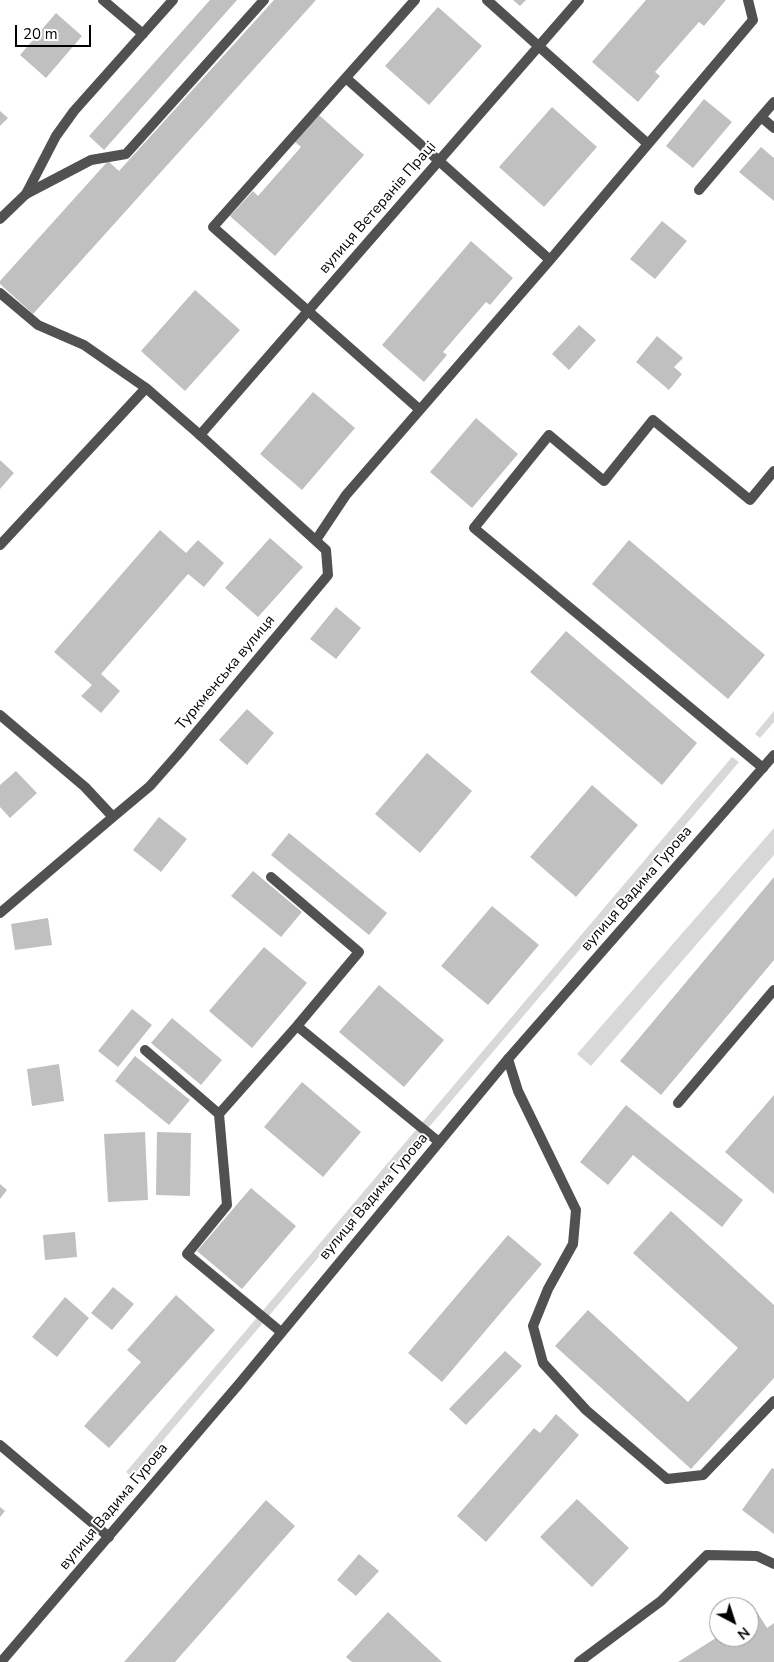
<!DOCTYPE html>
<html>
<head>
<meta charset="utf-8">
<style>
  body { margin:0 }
  #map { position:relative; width:774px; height:1662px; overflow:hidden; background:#fff; font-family:"Nunito Sans",sans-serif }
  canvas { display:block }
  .north { position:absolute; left:709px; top:1597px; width:50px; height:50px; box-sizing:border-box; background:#fff; border:1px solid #999; border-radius:50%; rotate:140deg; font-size:14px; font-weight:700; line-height:20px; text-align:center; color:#000 }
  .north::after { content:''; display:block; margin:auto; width:18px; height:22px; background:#000; clip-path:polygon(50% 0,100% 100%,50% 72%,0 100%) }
  .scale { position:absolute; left:15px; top:25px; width:76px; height:22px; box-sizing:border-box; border:2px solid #000; border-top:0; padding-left:6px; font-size:15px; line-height:18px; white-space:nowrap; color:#000; -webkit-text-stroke:4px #fff; paint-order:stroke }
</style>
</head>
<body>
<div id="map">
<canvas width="774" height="1662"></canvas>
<div class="north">N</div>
<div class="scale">20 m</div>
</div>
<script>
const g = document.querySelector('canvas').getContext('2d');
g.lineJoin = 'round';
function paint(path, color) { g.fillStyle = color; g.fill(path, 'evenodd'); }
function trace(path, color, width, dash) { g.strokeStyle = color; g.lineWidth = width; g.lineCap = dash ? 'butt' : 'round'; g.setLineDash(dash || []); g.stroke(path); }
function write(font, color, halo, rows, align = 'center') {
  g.font = font + ' "Nunito Sans",sans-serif'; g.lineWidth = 4; g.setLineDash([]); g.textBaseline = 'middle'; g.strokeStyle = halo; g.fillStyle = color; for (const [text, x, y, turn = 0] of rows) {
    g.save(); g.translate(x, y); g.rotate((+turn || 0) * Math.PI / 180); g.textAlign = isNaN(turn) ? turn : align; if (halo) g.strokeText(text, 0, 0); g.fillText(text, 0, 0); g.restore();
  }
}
paint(new Path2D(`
  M 774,711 L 774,722 L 760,738 L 755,734 Z
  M 732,757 L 739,762 L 132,1477 L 126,1472 Z
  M 774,828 L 774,855 L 591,1066 L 577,1054 Z`), '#d8d8d8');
paint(new Path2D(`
  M 210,0 L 237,0 L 104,150 L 89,136 Z
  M 274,0 L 316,0 L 33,314 L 0,284 L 0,281 L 108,161 L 119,171 Z
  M 513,0 L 526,0 L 520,6 Z
  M 646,0 L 726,0 L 704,26 L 699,22 L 655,72 L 660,76 L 638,102 L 592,62 Z
  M 438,7 L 482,46 L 429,105 L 385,66 Z
  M 56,13 L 82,36 L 46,78 L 20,55 Z
  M 704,99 L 732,122 L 693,168 L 666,146 Z
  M 552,107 L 597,147 L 544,207 L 499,167 Z
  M 0,111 L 8,118 L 0,126 Z
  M 319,115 L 364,155 L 275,256 L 230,216 L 253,191 L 258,196 L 301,147 L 295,142 Z
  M 761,147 L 774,158 L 774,201 L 739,172 Z
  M 662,221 L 687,241 L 655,279 L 630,259 Z
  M 471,241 L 513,278 L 490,305 L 486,302 L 443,352 L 447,355 L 424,382 L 382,345 Z
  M 195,290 L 240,330 L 185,391 L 141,351 Z
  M 579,325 L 596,340 L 569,370 L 552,354 Z
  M 657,336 L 683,358 L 674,367 L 682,374 L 669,390 L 636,362 Z
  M 313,392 L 355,428 L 302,490 L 260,454 Z
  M 476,418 L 518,454 L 472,508 L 430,472 Z
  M 0,460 L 14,473 L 0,489 Z
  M 160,530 L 186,553 L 198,540 L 224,563 L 204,587 L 188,574 L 101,674 L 120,691 L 101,713 L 81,696 L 92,685 L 54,652 Z
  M 270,538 L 303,567 L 258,617 L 225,588 Z
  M 629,540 L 765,655 L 728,699 L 592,584 Z
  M 336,607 L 361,628 L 336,659 L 310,639 Z
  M 566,631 L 697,743 L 662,785 L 530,672 Z
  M 247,709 L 274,733 L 247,765 L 219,740 Z
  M 427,753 L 472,791 L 420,853 L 375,814 Z
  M 16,771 L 37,793 L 10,818 L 0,807 L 0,785 Z
  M 592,785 L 638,825 L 576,897 L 530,857 Z
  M 159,817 L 187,839 L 161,872 L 133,850 Z
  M 289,833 L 387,913 L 369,935 L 271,855 Z
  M 253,871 L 302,912 L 281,937 L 231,896 Z
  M 774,877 L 774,960 L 661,1095 L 620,1061 Z
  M 492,906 L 539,945 L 488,1005 L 441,966 Z
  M 48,918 L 52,945 L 15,950 L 11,924 Z
  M 264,947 L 307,983 L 252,1048 L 209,1011 Z
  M 379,985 L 444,1040 L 404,1087 L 339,1032 Z
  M 132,1009 L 152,1025 L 118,1067 L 98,1051 Z
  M 172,1018 L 222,1060 L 201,1085 L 151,1043 Z
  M 135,1056 L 190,1100 L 169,1125 L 115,1081 Z
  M 59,1064 L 64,1101 L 32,1106 L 27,1069 Z
  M 302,1082 L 361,1132 L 323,1177 L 264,1127 Z
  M 774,1095 L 774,1194 L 725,1152 Z
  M 626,1105 L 743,1200 L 722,1227 L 633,1155 L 608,1185 L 580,1162 Z
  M 145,1132 L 148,1200 L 108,1202 L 104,1134 Z
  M 157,1132 L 191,1133 L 190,1196 L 156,1195 Z
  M 0,1184 L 7,1190 L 0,1199 Z
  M 251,1188 L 296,1226 L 242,1289 L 197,1251 Z
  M 671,1211 L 774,1305 L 774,1378 L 691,1469 L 555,1346 L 588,1310 L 688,1402 L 738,1348 L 633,1253 Z
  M 75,1232 L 77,1257 L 45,1260 L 43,1235 Z
  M 508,1235 L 542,1264 L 442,1382 L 408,1353 Z
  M 113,1287 L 134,1304 L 112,1330 L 91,1313 Z
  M 176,1295 L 215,1330 L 109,1448 L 84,1426 L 141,1362 L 127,1350 Z
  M 65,1297 L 89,1318 L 57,1357 L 32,1337 Z
  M 505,1351 L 522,1366 L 466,1425 L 449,1409 Z
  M 556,1414 L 579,1435 L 486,1542 L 457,1516 L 534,1428 L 540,1433 Z
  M 772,1468 L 774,1469 L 774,1534 L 742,1510 Z
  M 577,1499 L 629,1548 L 592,1587 L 540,1537 Z
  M 266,1500 L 295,1526 L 175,1662 L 124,1662 Z
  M 0,1507 L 5,1511 L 0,1517 Z
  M 359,1554 L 379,1571 L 356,1596 L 337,1580 Z
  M 388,1612 L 442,1662 L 352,1662 L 346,1657 Z
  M 757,1612 L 767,1628 L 774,1623 L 774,1662 L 678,1662 L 719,1636 L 749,1637 L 749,1617 Z`), '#c0c0c0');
trace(new Path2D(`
  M 415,0 L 213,227 L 419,409
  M 487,0 L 648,144
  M 346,78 L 550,260
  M 761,117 L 774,102
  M 699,190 L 761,117 L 774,128
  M 26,194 L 91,160 L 126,154 L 264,0
  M 0,293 L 38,325 L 84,345 L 146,388 L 200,435
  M 316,540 L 346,495 L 550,260 L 753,20 L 748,0
  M 0,545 L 146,388
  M 763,768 L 474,528 L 549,435 L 604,481 L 653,420 L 750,500 L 774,471
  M 271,877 L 359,952 L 297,1026 L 219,1114 L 227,1205 L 187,1254 L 281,1332
  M 297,1026 L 439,1142
  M 145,1050 L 219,1114
  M 508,1059 L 518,1091 L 576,1210 L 573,1244 L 548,1289 L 533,1326 L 543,1363 L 586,1410 L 667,1479 L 703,1475 L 774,1401
  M 678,1103 L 774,990
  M 579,1662 L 661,1601 L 707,1555 L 757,1556 L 774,1564`), '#515151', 10);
trace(new Path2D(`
  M 103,0 L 143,34
  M 0,219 L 26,194 L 56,136 L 74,111 L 173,0
  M 0,715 L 85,787 L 113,817 L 150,786 L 179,753 L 328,575 L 326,550 L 200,435 L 579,0
  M 0,913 L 113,817
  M 0,1445 L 109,1537`), '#515151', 10);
trace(new Path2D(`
  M 1,1662 L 239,1384 L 508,1059 L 774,755`), '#515151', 10);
write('15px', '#000', '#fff', [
  ["вулиця Ветеранів Праці",378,208,-49],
  ["Туркменська вулиця",226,673,-50],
  ["вулиця Вадима Гурова",637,889,-49],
  ["вулиця Вадима Гурова",374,1197,-50],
  ["вулиця Вадима Гурова",114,1507,-50]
]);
</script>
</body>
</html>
